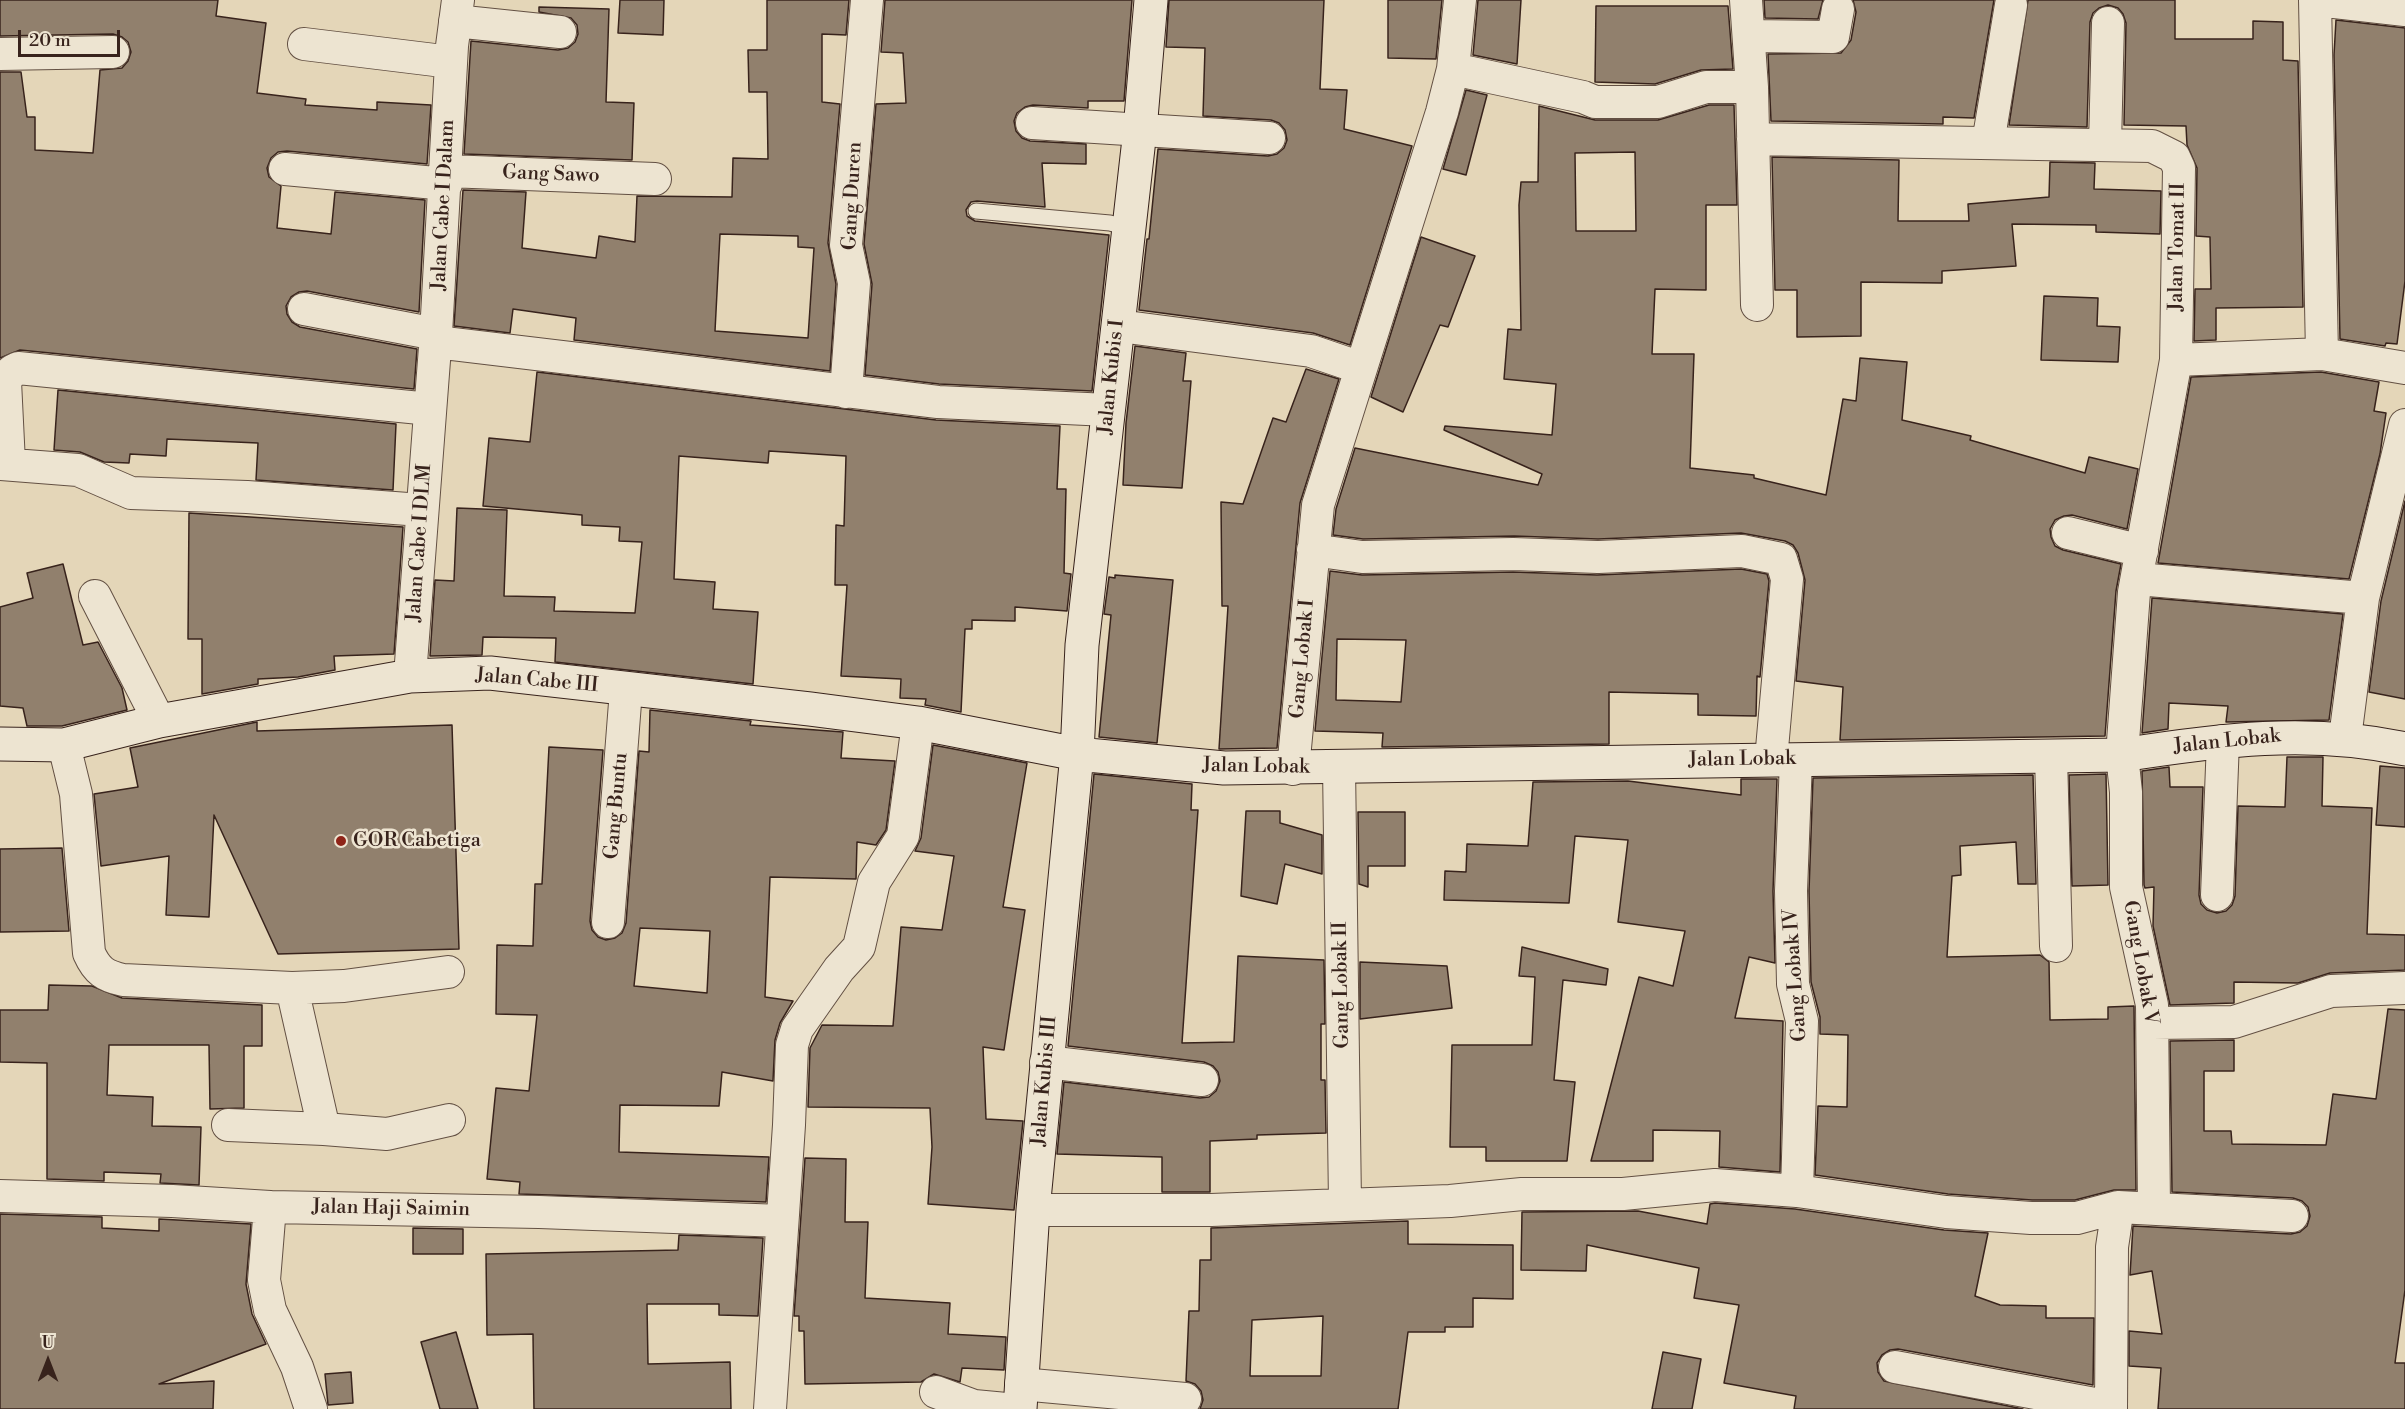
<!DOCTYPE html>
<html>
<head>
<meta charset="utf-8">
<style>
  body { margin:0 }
  #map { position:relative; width:2405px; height:1409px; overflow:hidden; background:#e4d6b8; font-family:"Libre Bodoni",serif }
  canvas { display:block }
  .north { position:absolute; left:18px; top:1331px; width:60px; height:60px; -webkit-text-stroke:4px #ede4d1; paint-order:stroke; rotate:0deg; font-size:16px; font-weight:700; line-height:24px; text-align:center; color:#38231c }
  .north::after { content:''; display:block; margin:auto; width:21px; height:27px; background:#38231c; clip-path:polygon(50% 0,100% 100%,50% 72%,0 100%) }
  .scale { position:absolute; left:18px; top:30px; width:102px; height:27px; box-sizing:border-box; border:3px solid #38231c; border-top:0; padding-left:8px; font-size:18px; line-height:21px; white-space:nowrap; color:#38231c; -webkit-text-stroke:4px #ede4d1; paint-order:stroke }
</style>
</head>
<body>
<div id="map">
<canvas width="2405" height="1409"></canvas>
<div class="north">U</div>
<div class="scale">20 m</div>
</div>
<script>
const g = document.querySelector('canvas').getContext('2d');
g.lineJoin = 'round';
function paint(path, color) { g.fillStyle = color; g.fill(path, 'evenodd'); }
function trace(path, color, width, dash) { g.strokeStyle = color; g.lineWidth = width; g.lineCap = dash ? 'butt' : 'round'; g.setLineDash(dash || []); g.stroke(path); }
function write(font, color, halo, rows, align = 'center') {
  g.font = font + ' "Libre Bodoni",serif'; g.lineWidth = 5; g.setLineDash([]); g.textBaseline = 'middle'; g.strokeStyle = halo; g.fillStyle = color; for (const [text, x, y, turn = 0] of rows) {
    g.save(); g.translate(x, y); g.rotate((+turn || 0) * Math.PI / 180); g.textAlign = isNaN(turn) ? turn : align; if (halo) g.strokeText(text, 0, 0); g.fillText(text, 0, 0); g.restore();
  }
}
const building = new Path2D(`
  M 0,0 L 218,0 L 216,16 L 266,23 L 257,93 L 306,99 L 305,105 L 377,110 L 377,102 L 431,105 L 427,164 L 287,151 L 278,152 L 271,158 L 267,168 L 269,177 L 281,186 L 277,228 L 331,234 L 335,192 L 425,200 L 419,312 L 307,291 L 299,292 L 291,297 L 286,306 L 287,314 L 292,322 L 300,327 L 417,349 L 414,389 L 20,350 L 0,358 L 0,72 L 21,72 L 27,117 L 35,117 L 35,150 L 93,153 L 100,70 L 122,68 L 128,61 L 131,52 L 128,42 L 122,37 L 113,34 L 0,36 Z
  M 620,0 L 664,0 L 663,35 L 618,33 Z
  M 767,0 L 849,0 L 846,35 L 822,34 L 822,102 L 840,104 L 828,243 L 836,284 L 830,371 L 574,340 L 576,318 L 513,309 L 510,333 L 454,326 L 463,190 L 526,192 L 522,248 L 596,258 L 599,236 L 635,242 L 637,196 L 732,197 L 733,158 L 768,159 L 767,92 L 749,92 L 748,50 L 767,50 ZM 720,234 L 798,236 L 798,247 L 814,248 L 808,338 L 715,331 Z
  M 885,0 L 1132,0 L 1124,101 L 1088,101 L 1088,108 L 1033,105 L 1025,107 L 1017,113 L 1014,121 L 1016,131 L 1022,138 L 1030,141 L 1086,144 L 1086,164 L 1042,163 L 1045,207 L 977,201 L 971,202 L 966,210 L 967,216 L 975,221 L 1109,235 L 1092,391 L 939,384 L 865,375 L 872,284 L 864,244 L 876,104 L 906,103 L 903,53 L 881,52 Z
  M 1169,0 L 1324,0 L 1320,89 L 1347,90 L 1344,129 L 1412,146 L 1350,345 L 1313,333 L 1139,310 L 1147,239 L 1149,239 L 1158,149 L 1268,156 L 1277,154 L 1284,148 L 1287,140 L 1285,130 L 1279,123 L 1271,120 L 1203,116 L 1205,48 L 1166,47 Z
  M 1388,0 L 1442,0 L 1436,59 L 1388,58 Z
  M 1478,0 L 1521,0 L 1517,64 L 1473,55 Z
  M 1764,0 L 1823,0 L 1818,19 L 1765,18 Z
  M 1853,0 L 1994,0 L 1974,118 L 1943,117 L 1943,124 L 1771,121 L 1768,54 L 1841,53 L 1851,40 L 1856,12 Z
  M 2028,0 L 2175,0 L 2175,39 L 2253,39 L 2253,21 L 2283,22 L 2283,60 L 2298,61 L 2303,307 L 2216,308 L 2216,340 L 2194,341 L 2195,289 L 2211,289 L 2210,237 L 2196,236 L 2197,168 L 2187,145 L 2186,126 L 2124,125 L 2126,23 L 2123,14 L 2118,8 L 2108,5 L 2099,8 L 2093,13 L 2090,22 L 2087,127 L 2009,125 Z
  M 1596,6 L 1728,6 L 1733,69 L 1701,70 L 1655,84 L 1595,82 Z
  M 539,7 L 609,9 L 606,102 L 634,103 L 632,160 L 464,154 L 471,41 L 558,50 L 568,48 L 575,42 L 578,34 L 577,25 L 571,18 L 539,12 Z
  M 2336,20 L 2405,28 L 2405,281 L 2397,344 L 2386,343 L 2385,346 L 2340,339 L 2334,55 Z
  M 1466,90 L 1487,95 L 1466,175 L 1443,169 Z
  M 1709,105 L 1734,105 L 1737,205 L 1706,205 L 1706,290 L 1655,289 L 1652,354 L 1694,354 L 1690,468 L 1754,475 L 1754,478 L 1826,495 L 1843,399 L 1856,401 L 1860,358 L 1907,362 L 1902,420 L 1971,436 L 1970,440 L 2085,473 L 2089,457 L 2138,469 L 2127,529 L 2072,515 L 2064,516 L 2055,520 L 2050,529 L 2051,537 L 2055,546 L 2063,550 L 2121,564 L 2116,591 L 2105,736 L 1840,740 L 1843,687 L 1796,681 L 1805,580 L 1798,553 L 1793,545 L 1785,541 L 1741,533 L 1598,539 L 1514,536 L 1363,539 L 1333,535 L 1336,509 L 1355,448 L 1538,485 L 1542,474 L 1444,430 L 1445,426 L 1552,435 L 1556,384 L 1504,379 L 1508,329 L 1521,330 L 1519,205 L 1521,182 L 1538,182 L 1539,106 L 1595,120 L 1658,120 ZM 1635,152 L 1636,231 L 1576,231 L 1575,153 Z
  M 1772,157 L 1899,160 L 1898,221 L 1969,221 L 1968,204 L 2049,197 L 2050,162 L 2095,163 L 2094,189 L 2161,191 L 2160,234 L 2096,232 L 2096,225 L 2012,224 L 2016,266 L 1942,271 L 1942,283 L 1861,282 L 1861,336 L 1797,337 L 1797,290 L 1775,290 Z
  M 1421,237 L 1475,256 L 1448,327 L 1440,325 L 1403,412 L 1371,397 Z
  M 2044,296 L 2098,298 L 2097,326 L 2120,327 L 2118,362 L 2041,360 Z
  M 1135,346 L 1186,353 L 1183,381 L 1191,381 L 1182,488 L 1123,485 L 1126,423 Z
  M 1306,369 L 1339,379 L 1300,503 L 1277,748 L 1219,749 L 1228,606 L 1222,606 L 1221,502 L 1243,504 L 1273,418 L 1286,422 Z
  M 537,372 L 936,420 L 1060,426 L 1057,489 L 1066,489 L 1064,573 L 1071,574 L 1067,611 L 1015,607 L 1015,621 L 972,620 L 972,629 L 965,629 L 961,712 L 925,705 L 926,699 L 900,698 L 901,679 L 841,676 L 847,585 L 835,585 L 836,525 L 844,526 L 846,456 L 769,451 L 768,463 L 679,456 L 674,579 L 715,582 L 713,609 L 758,612 L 753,684 L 555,662 L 556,638 L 483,637 L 482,655 L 430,656 L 435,580 L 454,581 L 457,508 L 507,510 L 504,596 L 555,597 L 554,611 L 635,613 L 642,542 L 619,541 L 620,527 L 582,525 L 582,515 L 483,506 L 489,438 L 530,442 Z
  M 2321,372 L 2379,382 L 2374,411 L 2386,413 L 2380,454 L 2349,579 L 2158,563 L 2191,377 Z
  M 58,390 L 396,424 L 393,490 L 256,480 L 258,443 L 167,439 L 166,456 L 130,454 L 129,463 L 104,462 L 80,452 L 54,450 Z
  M 2405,501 L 2405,699 L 2369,692 L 2381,601 Z
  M 189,513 L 403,527 L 394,654 L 334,656 L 335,670 L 298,677 L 258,679 L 258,684 L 202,694 L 202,639 L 188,639 Z
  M 63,564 L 83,645 L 98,642 L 122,688 L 127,710 L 62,726 L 27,726 L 23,708 L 0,706 L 0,607 L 33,598 L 27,573 Z
  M 1741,569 L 1767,574 L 1769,581 L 1760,677 L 1757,676 L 1756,716 L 1698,715 L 1698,694 L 1609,692 L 1609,744 L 1382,747 L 1383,733 L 1315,731 L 1330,571 L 1362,575 L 1513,572 L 1597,575 ZM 1337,639 L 1406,640 L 1401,702 L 1336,700 Z
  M 1115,575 L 1173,580 L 1157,743 L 1099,737 L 1111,615 L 1104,614 L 1109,577 L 1115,578 Z
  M 2152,598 L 2343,614 L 2329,720 L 2226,722 L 2228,706 L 2169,703 L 2168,729 L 2142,733 Z
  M 650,710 L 751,721 L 750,725 L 843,732 L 841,758 L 895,761 L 886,830 L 876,845 L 857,842 L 856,879 L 770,877 L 765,997 L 793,1001 L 780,1023 L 775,1040 L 773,1081 L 722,1072 L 719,1106 L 620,1105 L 619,1152 L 769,1157 L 766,1202 L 519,1194 L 520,1182 L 487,1179 L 496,1088 L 529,1091 L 537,1015 L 496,1014 L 497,945 L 533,946 L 535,884 L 542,884 L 549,747 L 603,750 L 590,921 L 592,930 L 598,937 L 606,940 L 615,938 L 622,933 L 626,923 L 639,751 L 649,752 ZM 640,928 L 710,931 L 707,993 L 634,986 Z
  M 257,722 L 257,731 L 452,725 L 459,949 L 278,954 L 214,815 L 209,917 L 166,915 L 169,856 L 101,866 L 94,794 L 138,787 L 130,748 Z
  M 933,745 L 1027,763 L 1003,907 L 1025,910 L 1004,1050 L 983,1047 L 986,1119 L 1023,1121 L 1014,1210 L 928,1204 L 932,1147 L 930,1108 L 808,1107 L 810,1048 L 822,1025 L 893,1026 L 901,927 L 942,930 L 954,856 L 915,851 L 921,838 Z
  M 2287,757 L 2323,757 L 2322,806 L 2372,808 L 2367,934 L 2405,935 L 2405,970 L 2330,973 L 2298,983 L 2234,982 L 2234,1003 L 2170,1005 L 2153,926 L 2154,887 L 2145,888 L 2144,885 L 2142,771 L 2169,767 L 2170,787 L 2203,787 L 2199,895 L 2201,904 L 2207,910 L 2217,913 L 2226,911 L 2232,905 L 2235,896 L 2238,806 L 2285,807 Z
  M 2380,766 L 2405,768 L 2405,827 L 2376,825 Z
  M 1094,774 L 1192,784 L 1191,810 L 1198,810 L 1182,1043 L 1234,1042 L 1238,956 L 1324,960 L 1325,1024 L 1321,1024 L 1321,1080 L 1325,1080 L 1326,1133 L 1257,1135 L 1257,1139 L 1210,1141 L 1210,1192 L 1162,1192 L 1162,1157 L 1057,1154 L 1064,1082 L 1200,1098 L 1209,1097 L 1216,1091 L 1220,1081 L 1218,1072 L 1213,1066 L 1204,1062 L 1068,1046 Z
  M 2106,774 L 2108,885 L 2072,886 L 2069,775 Z
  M 2033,775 L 2036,884 L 2018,884 L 2016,842 L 1960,846 L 1961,875 L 1952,876 L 1947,957 L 2040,955 L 2049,962 L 2050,1020 L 2108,1019 L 2108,1007 L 2134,1006 L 2136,1190 L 2114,1190 L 2075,1200 L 2032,1200 L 1948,1194 L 1815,1175 L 1818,1106 L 1847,1107 L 1848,1035 L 1820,1034 L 1820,1017 L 1811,982 L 1809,891 L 1813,778 Z
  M 1741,779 L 1777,779 L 1773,891 L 1775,963 L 1749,957 L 1735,1018 L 1783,1021 L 1780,1172 L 1719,1167 L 1720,1131 L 1653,1130 L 1653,1161 L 1591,1161 L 1639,977 L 1673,986 L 1685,931 L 1618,922 L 1628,840 L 1575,836 L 1569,903 L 1444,900 L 1445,871 L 1466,872 L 1467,844 L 1528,846 L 1533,782 L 1628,781 L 1741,795 Z
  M 1246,811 L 1280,811 L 1280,823 L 1322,835 L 1322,874 L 1285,864 L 1277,904 L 1241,896 Z
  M 1358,812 L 1405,812 L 1405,866 L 1368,866 L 1368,887 L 1359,884 Z
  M 62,848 L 69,931 L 0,932 L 0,849 Z
  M 1522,947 L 1608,969 L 1606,985 L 1563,980 L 1554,1080 L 1575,1082 L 1567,1161 L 1486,1161 L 1486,1147 L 1450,1147 L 1452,1045 L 1532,1045 L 1535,977 L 1519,976 Z
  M 1360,962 L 1447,966 L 1452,1008 L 1360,1019 Z
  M 49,985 L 92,986 L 122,998 L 262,1005 L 262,1046 L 244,1046 L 244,1108 L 210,1109 L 209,1045 L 109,1045 L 107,1095 L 153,1097 L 152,1126 L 201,1127 L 199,1185 L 160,1183 L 161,1174 L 104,1172 L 104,1181 L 47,1179 L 47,1063 L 0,1062 L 0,1010 L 48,1010 Z
  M 2388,1009 L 2405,1010 L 2405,1290 L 2395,1363 L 2405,1363 L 2405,1409 L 2158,1409 L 2161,1368 L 2129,1366 L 2129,1331 L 2162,1334 L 2152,1271 L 2130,1275 L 2133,1226 L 2291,1234 L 2300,1232 L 2307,1226 L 2310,1216 L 2308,1207 L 2302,1201 L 2293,1198 L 2172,1192 L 2170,1041 L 2234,1040 L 2234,1071 L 2204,1071 L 2204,1131 L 2231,1131 L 2232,1144 L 2326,1145 L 2333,1094 L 2376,1099 Z
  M 805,1158 L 846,1159 L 845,1222 L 868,1222 L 865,1298 L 950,1303 L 948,1334 L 1006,1337 L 1004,1370 L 962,1368 L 960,1382 L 934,1374 L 921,1382 L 805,1384 L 804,1331 L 799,1331 L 799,1316 L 794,1316 Z
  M 1715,1203 L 1795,1209 L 1944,1230 L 1988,1233 L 1975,1296 L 2000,1305 L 2046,1306 L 2046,1318 L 2094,1318 L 2093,1385 L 1898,1349 L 1890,1350 L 1882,1355 L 1877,1363 L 1878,1372 L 1884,1381 L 2023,1409 L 1794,1409 L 1796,1396 L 1724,1383 L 1739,1305 L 1694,1298 L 1699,1268 L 1587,1245 L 1586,1271 L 1521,1270 L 1522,1212 L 1638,1211 L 1707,1224 L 1710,1204 Z
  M 0,1214 L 102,1217 L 102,1228 L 159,1231 L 159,1219 L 251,1224 L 246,1284 L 252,1314 L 266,1344 L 159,1384 L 214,1381 L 213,1409 L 0,1409 Z
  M 1408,1221 L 1408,1244 L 1513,1245 L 1513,1299 L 1473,1298 L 1473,1327 L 1445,1327 L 1445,1332 L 1408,1332 L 1398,1409 L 1200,1409 L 1203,1400 L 1201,1391 L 1195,1384 L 1186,1381 L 1189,1311 L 1199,1311 L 1200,1260 L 1211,1260 L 1211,1228 ZM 1323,1316 L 1321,1376 L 1250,1376 L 1252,1320 Z
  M 413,1228 L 463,1229 L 463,1254 L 413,1254 Z
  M 679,1235 L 763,1238 L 758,1316 L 719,1315 L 719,1304 L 647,1304 L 648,1364 L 730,1362 L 731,1409 L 534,1409 L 533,1334 L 487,1335 L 486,1254 L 678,1250 Z
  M 456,1332 L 478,1409 L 440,1409 L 421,1342 Z
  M 1663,1352 L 1701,1359 L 1692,1409 L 1652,1409 Z
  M 351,1372 L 353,1403 L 328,1405 L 325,1374 Z`);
paint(building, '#91806d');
trace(building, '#38231c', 1.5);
const lane = new Path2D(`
  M 976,211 L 1110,223 L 1128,228`);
const street = new Path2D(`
  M 1746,0 L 1752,87 L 1757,305
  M 2315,0 L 2322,354
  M 2317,0 L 2405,10
  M 455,21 L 560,32
  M 1749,36 L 1833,37 L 1838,9
  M 304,44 L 451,62
  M 0,54 L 113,52
  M 1453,69 L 1583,97 L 1595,102 L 1658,102 L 1706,87 L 1752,87
  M 1032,123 L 1269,138
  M 1753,139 L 2152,146 L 2174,157 L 2179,168 L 2176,360 L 2134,592 L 2122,755 L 2126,792 L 2126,887 L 2152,1005 L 2154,1208
  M 1988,143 L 2011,5
  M 2105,145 L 2108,23
  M 285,169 L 446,184
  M 447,171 L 655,179
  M 304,309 L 436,334
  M 1119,326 L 1311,351 L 1361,368
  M 436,342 L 938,402 L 1108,410
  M 2176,360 L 2322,354 L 2405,368
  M 846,392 L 854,283 L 846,245 L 867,0
  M 9,463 L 5,381 L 12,371 L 18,368 L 430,409
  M 0,464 L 78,470 L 131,493 L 247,497 L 421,510
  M 2068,533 L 2142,551
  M 1313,550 L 1362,557 L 1513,554 L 1598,557 L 1742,551 L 1781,559 L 1787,579 L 1771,760
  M 2137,579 L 2363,598
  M 95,596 L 159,721
  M 410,676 L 436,334 L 452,46 L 458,0
  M 2345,738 L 2363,598 L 2405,425
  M 64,745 L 76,794 L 89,953 C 97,971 105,976 123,980 L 292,988 L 344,986 L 448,972
  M 2051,756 L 2056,946
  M 1796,760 L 1791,891 L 1793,984 L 1802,1021 L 1797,1191
  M 1339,766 L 1345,1203
  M 1293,769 L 1318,505 L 1442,112 L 1453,69 L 1460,0
  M 2217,895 L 2223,741
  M 608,922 L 626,690
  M 2153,1023 L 2234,1022 L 2331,991 L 2405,988
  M 1046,1062 L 1202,1080
  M 228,1125 L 324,1129 L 292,988
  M 324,1129 L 387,1134 L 449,1120
  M 0,1196 L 172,1201 L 270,1207 L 539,1212 L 782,1221
  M 270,1207 L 264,1280 L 270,1310 L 297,1367 L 311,1409
  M 1033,1210 L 1211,1210 L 1450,1201 L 1522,1194 L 1623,1194 L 1715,1185 L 1797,1191 L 1946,1212 L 2031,1218 L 2077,1218 L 2118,1207 L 2292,1216
  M 1895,1367 L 2111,1407
  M 1021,1384 L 1185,1399
  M 936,1392 L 974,1406 L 1006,1409
  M 770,1409 L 789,1125 L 792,1045 L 797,1029 L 839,969 L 859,947 L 874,882 L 903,836 L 918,723
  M 2111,1409 L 2112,1247 L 2118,1207`);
const secondary = new Path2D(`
  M 0,744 L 64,745 L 159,721 L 410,676 L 490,673 L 810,709 L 918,723 L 1077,754 L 1224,768 L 2122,755 C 2218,740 2310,728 2405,749
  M 1020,1409 L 1033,1210 L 1077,754 L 1082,645 L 1140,130 L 1151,0`);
trace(lane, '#635043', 17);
trace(street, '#635043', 34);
trace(secondary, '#38231c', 35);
trace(lane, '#ede4d1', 15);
trace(street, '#ede4d1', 32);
trace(secondary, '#ede4d1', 33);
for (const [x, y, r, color] of [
  [341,841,6,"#8f2418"]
]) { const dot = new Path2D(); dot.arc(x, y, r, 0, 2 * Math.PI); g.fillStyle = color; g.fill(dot); trace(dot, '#ede4d1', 2); }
write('20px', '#38231c', '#ede4d1', [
  ["Gang Sawo",551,175,2],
  ["Gang Duren",853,196,-87],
  ["Jalan Cabe I Dalam",444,205,-87],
  ["Jalan Tomat II",2178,247,-89],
  ["Jalan Kubis I",1112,377,-84],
  ["Jalan Cabe I DLM",420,543,-86],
  ["Gang Lobak I",1303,659,-85],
  ["Jalan Cabe III",537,681,5],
  ["Jalan Lobak",2227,742,-6],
  ["Jalan Lobak",1742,760,-1],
  ["Jalan Lobak",1256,767,1],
  ["Gang Buntu",617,806,-85],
  ["Gang Lobak V",2140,963,80],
  ["Gang Lobak IV",1796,975,-94],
  ["Gang Lobak II",1342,985,-91],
  ["Jalan Kubis III",1045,1081,-85],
  ["Jalan Haji Saimin",391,1209,1]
]);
write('20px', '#38231c', '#ede4d1', [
  ["GOR Cabetiga",353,841]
], 'left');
</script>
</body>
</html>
